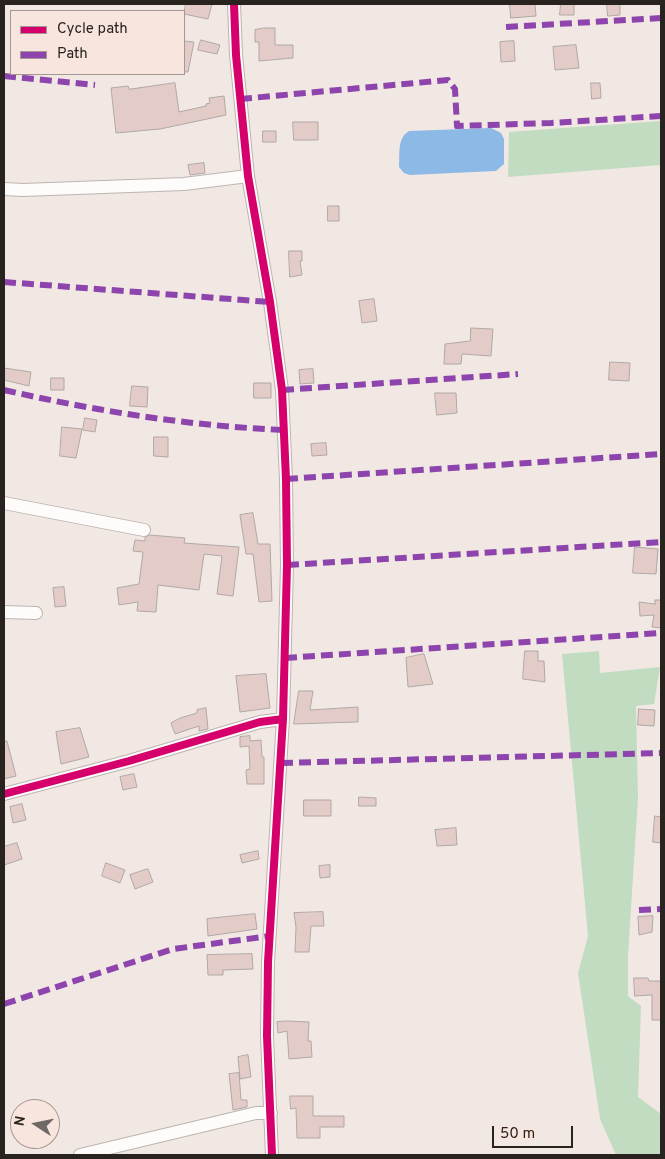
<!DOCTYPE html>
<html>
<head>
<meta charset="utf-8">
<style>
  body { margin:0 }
  #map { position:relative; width:665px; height:1159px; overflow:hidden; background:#f2e8e3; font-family:Overpass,sans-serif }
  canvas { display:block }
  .frame { position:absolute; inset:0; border:5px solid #292320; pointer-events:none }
  .legend { position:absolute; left:10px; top:10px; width:175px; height:65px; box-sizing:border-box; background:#f8e5dd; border:1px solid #a59791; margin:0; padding:6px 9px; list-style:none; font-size:15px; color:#292320 }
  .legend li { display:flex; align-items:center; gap:10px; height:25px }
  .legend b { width:25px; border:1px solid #a59791 }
  .north { position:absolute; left:10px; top:1099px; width:50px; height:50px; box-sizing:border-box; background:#f8e5dd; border:1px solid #a59791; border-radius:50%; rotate:281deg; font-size:14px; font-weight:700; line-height:20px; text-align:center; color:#292320 }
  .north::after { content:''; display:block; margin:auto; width:18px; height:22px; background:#6f6864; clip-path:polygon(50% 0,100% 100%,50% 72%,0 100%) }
  .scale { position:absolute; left:492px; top:1126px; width:81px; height:22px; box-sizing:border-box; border:2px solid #292320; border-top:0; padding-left:6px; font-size:15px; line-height:18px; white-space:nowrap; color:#292320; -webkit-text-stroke:4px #f8e5dd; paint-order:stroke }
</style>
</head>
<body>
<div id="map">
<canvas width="665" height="1159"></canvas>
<div class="frame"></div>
<ul class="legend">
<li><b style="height:6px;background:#d6006c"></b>Cycle path</li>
<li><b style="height:6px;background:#8e44ad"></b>Path</li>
</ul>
<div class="north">N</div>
<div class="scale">50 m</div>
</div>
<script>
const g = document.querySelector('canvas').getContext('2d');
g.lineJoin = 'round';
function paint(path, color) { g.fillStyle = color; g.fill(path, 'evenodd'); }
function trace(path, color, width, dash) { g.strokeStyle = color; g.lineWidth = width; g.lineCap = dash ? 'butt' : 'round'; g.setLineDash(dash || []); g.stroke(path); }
paint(new Path2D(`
  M 661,121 L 661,165 L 508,177 L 509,132 Z
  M 599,651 L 600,673 L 660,667 L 654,704 L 636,706 L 638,798 L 628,956 L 628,996 L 641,1006 L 638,1097 L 661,1114 L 661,1155 L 616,1155 L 600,1119 L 578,973 L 588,936 L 562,654 Z`), '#c2dcc1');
paint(new Path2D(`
  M 491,128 L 501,133 L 504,139 L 504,164 L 496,171 L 410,175 L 404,173 L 399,167 C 400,154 397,138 409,131 Z`), '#8cb9e6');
const building = new Path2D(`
  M 186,4 L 212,4 L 208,19 L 184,14 Z
  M 510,4 L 535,4 L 536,16 L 511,18 Z
  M 561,4 L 574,4 L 574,15 L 560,15 Z
  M 607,4 L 620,4 L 620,15 L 608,16 Z
  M 264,28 L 275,28 L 275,45 L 293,45 L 293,58 L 259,61 L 259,42 L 255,42 L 255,30 Z
  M 201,40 L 220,45 L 217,54 L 198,50 Z
  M 184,41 L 194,42 L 188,72 L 184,72 Z
  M 514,41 L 515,61 L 501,62 L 500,42 Z
  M 576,45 L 579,68 L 555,70 L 553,47 Z
  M 175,83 L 179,112 L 206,106 L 206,104 L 210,103 L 209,98 L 224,96 L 226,115 L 160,129 L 116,133 L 111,88 L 128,86 L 129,89 Z
  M 591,83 L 600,83 L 601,98 L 592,99 Z
  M 293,122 L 318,122 L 318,140 L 294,140 Z
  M 263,131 L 276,131 L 276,142 L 263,142 Z
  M 204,163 L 205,173 L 190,175 L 188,165 Z
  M 328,206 L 339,206 L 339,221 L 328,221 Z
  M 289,251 L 302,251 L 302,261 L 300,261 L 302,275 L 290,277 Z
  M 374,299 L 377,321 L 362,323 L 359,301 Z
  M 471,328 L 493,329 L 491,356 L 462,354 L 461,364 L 444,364 L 445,344 L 470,341 Z
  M 610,362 L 630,363 L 629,381 L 609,380 Z
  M 4,368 L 31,372 L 29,386 L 4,380 Z
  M 313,369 L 314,383 L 300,384 L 299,370 Z
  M 51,378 L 64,378 L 64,390 L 51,390 Z
  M 254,383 L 271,383 L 271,398 L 254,398 Z
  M 132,386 L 148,387 L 147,407 L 130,406 Z
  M 435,393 L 456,393 L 457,413 L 437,415 Z
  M 85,418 L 97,420 L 95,432 L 83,430 Z
  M 62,427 L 82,429 L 76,458 L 60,456 Z
  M 154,437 L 168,437 L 168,457 L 154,456 Z
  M 326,443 L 327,455 L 312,456 L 311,444 Z
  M 253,513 L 258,544 L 270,544 L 272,601 L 259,602 L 253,554 L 246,554 L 240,515 Z
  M 150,535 L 185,538 L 184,543 L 239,547 L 233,596 L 217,594 L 222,556 L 204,554 L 199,590 L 158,585 L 156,612 L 137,611 L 138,602 L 119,605 L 117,588 L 139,584 L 143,552 L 133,551 L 135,540 L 145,541 L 145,538 Z
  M 635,547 L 658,549 L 656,574 L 633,573 Z
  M 64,587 L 66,606 L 55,607 L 53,588 Z
  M 655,600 L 661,600 L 661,628 L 652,627 L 654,615 L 640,616 L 639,602 L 655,604 Z
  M 525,651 L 538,651 L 538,661 L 544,661 L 545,682 L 523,679 Z
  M 424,654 L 433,684 L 408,687 L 406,658 Z
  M 266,674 L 270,708 L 240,712 L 236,676 Z
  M 299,691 L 313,691 L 310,710 L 358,707 L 358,722 L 294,724 Z
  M 206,708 L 208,729 L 199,731 L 199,726 L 175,734 L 171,723 L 180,718 L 197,713 L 197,710 Z
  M 639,709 L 655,710 L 654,726 L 638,725 Z
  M 80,728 L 89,757 L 61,764 L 56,732 Z
  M 250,736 L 250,741 L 261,740 L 262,757 L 264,757 L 264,784 L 247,784 L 246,770 L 250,769 L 249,746 L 240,747 L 240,737 Z
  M 4,741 L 7,741 L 16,776 L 4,779 Z
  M 134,774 L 137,787 L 123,790 L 120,777 Z
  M 359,797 L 376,798 L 376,806 L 359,806 Z
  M 304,800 L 331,800 L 331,816 L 304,816 Z
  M 22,804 L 26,820 L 13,823 L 10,807 Z
  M 655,816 L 661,817 L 661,843 L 653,842 Z
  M 456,828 L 457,845 L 437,846 L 435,830 Z
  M 17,843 L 22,859 L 4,865 L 4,847 Z
  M 258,851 L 259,859 L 242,863 L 240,855 Z
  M 106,863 L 125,870 L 120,883 L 102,876 Z
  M 330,865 L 330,877 L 320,878 L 319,866 Z
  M 148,869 L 153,882 L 135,889 L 130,875 Z
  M 323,912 L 324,926 L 311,926 L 309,952 L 295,952 L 296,927 L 294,913 Z
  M 255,914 L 257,929 L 208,936 L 207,919 Z
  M 653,916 L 652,932 L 639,935 L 638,917 Z
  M 252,954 L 253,969 L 223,970 L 223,975 L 208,975 L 207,955 Z
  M 634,978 L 648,978 L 649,981 L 661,981 L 661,1020 L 652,1020 L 652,995 L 635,996 Z
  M 288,1021 L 309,1022 L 308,1041 L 311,1041 L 312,1057 L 289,1059 L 287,1031 L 278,1033 L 277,1022 Z
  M 248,1055 L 251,1077 L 240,1079 L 238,1057 Z
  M 239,1073 L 241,1100 L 247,1100 L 247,1107 L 233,1110 L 229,1074 Z
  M 290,1096 L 313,1096 L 313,1116 L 344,1116 L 344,1127 L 320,1127 L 320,1138 L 297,1138 L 296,1108 L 291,1109 Z`);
paint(building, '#e3cbc7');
trace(building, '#b0a8a6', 1);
const minor = new Path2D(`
  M 234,4 L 236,55 L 248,176 L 270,302 L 282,390 L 286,479 L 287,565 L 283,719 L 268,962 L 267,1036 L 272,1155
  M 4,189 L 23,190 L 184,184 L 248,176
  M 4,503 L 144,530
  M 4,612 L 36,613
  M 4,794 L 129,761 L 260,722 L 283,719
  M 80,1155 L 256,1113 L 271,1113`);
trace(minor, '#bcb4b1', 14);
trace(minor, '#fdfcfb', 12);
trace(new Path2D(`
  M 506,27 L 661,18
  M 4,76 L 95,85
  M 240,99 L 448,80 L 455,89 L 457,126 L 551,123 L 661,116
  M 4,282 L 270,302
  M 4,390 C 96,411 189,426 284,430
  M 282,390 L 518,374
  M 286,479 L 661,454
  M 287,565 L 661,542
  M 285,658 L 661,633
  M 281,763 L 661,753
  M 639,910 L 661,909
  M 4,1004 L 173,949 L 270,936`), '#8e44ad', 6, [12, 6]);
trace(new Path2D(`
  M 234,4 L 236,55 L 248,176 L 270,302 L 282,390 L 286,479 L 287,565 L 283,719 L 268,962 L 267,1036 L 272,1155
  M 4,794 L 129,761 L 260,722 L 283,719`), '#d6006c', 8);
</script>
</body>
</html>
